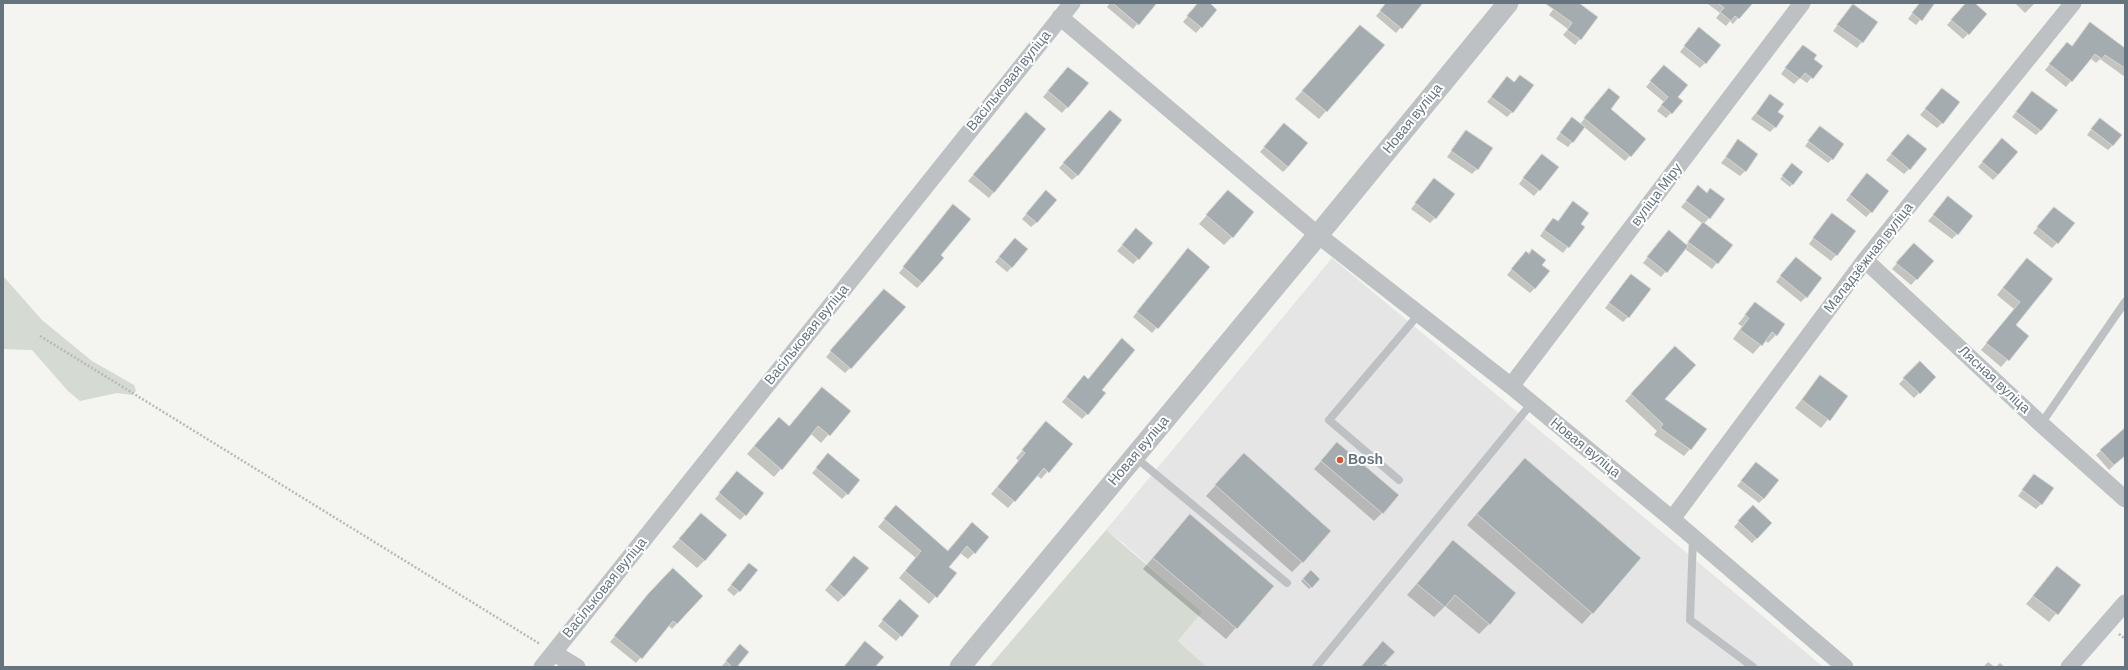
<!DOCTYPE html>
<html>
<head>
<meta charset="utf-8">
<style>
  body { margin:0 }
  #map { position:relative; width:2128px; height:670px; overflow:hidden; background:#f4f4f0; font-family:Helvetica,sans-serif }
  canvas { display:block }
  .frame { position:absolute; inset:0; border:4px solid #65747f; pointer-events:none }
</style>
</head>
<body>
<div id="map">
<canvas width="2128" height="670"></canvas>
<div class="frame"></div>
</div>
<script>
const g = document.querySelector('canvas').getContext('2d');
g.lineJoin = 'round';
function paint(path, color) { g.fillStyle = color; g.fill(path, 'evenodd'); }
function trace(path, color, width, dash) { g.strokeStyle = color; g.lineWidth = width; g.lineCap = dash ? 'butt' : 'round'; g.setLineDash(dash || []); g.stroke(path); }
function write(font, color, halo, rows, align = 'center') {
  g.font = font + ' Helvetica,sans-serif'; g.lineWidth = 4; g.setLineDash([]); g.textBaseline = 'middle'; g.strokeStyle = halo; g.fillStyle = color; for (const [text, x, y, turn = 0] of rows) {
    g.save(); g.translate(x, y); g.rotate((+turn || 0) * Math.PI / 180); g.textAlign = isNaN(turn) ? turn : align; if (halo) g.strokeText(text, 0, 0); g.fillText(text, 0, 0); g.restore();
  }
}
paint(new Path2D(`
  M 1332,258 L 1753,608 L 1823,667 L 1207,667 L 1178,641 L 1202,612 L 1123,543 L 1106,530 Z`), '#e4e5e4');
paint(new Path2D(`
  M 3,276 L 42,320 L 92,361 L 134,385 L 136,391 L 132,395 L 117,393 L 80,401 L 68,391 L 32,350 L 3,349 Z
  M 1106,530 L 1202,612 L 1178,641 L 1207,667 L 989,667 Z`), '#d5dad2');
paint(new Path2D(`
  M 1110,3 L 1154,3 L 1133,29 L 1107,7 Z
  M 1199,3 L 1208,3 L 1216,10 L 1196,33 L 1183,22 Z
  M 1387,3 L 1421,3 L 1396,33 L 1376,16 Z
  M 1558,3 L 1577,3 L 1597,18 L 1575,45 L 1563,35 L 1568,29 L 1549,15 Z
  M 1710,3 L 1749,3 L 1750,4 L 1733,24 L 1730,21 L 1726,26 L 1716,18 L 1720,13 L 1708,4 Z
  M 1920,3 L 1934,3 L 1916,25 L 1908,19 Z
  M 1966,3 L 1974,3 L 1968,34 L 1963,39 L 1947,25 Z
  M 2015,3 L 2035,3 L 2025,13 Z
  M 1853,5 L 1877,22 L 1857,48 L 1833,31 Z
  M 2090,23 L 2125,49 L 2125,77 L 2100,59 L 2096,63 L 2090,58 L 2066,87 L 2045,70 L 2062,49 L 2071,47 Z
  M 1694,34 L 1705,63 L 1700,68 L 1680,52 Z
  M 1798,51 L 1821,66 L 1807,83 L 1800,78 L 1794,84 L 1781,74 Z
  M 1324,66 L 1326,111 L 1319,119 L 1295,99 Z
  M 1659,71 L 1677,97 L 1671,113 L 1666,118 L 1657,111 L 1664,102 L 1646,87 Z
  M 1063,73 L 1087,84 L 1062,113 L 1043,97 Z
  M 1507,78 L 1512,112 L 1507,117 L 1487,102 Z
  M 1942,89 L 1942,123 L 1937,128 L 1920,115 Z
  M 2032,92 L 2041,130 L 2036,135 L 2012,117 Z
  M 1604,94 L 1609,109 L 1645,139 L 1625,161 L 1584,127 L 1568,147 L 1556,139 L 1567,123 L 1580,124 Z
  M 1770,95 L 1777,112 L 1775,127 L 1770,132 L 1751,119 Z
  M 1105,116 L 1078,175 L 1072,180 L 1059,168 Z
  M 1021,119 L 1045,129 L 989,198 L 968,181 Z
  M 2095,124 L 2113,145 L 2108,150 L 2087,135 Z
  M 1279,130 L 1288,167 L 1283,172 L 1260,152 Z
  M 1466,131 L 1477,169 L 1472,174 L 1447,157 Z
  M 1816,132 L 1832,159 L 1828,163 L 1805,146 Z
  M 1908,135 L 1909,169 L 1904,174 L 1886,160 Z
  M 1739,141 L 1745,171 L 1740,176 L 1721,163 Z
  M 1997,145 L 1998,175 L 1993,180 L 1978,167 Z
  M 1537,160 L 1558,167 L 1534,196 L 1519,184 Z
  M 1790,167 L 1802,172 L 1790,187 L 1780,179 Z
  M 1434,179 L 1435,218 L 1430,223 L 1411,209 Z
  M 1862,180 L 1871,212 L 1866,217 L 1846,200 Z
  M 1698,187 L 1706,193 L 1711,189 L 1724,199 L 1704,224 L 1731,245 L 1712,269 L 1685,249 L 1661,277 L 1643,263 L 1669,231 L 1686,245 L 1703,224 L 1681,207 Z
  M 1228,191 L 1232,237 L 1224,245 L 1199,224 Z
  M 1041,197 L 1037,222 L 1031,227 L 1022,219 Z
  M 1948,197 L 1957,234 L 1952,239 L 1928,221 Z
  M 1573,203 L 1579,225 L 1583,227 L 1563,253 L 1540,236 L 1548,224 L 1557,222 Z
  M 2054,208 L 2057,243 L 2052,248 L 2033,233 Z
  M 948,211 L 922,283 L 917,288 L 899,273 Z
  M 1827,219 L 1855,231 L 1831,261 L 1809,244 Z
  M 1131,235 L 1138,259 L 1133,264 L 1117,251 Z
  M 1010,244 L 1012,267 L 1007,272 L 995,262 Z
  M 1188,249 L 1209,267 L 1152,333 L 1133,317 Z
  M 1909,249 L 1933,261 L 1911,285 L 1892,269 Z
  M 1532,250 L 1540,265 L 1535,288 L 1530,293 L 1507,275 L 1521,258 Z
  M 1791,263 L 1806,297 L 1801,302 L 1776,282 Z
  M 2020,266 L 2051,279 L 2014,325 L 2028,336 L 2001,367 L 1981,350 L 2014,309 L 1997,295 Z
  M 1631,275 L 1628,317 L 1623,322 L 1605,308 Z
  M 879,295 L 850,368 L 845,373 L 826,357 Z
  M 1755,303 L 1776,335 L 1768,343 L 1765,340 L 1753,354 L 1733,339 L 1742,326 L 1738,324 Z
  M 1117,345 L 1100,390 L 1087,414 L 1082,419 L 1062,402 L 1079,382 L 1088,379 Z
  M 1668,354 L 1663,400 L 1690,449 L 1684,456 L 1654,435 L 1657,431 L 1625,401 Z
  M 1920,362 L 1935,377 L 1914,398 L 1899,384 Z
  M 1820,376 L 1847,396 L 1821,428 L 1795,408 Z
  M 849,411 L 821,443 L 811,434 L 774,477 L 747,454 L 771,426 L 789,427 Z
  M 2125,429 L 2125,455 L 2109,470 L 2096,455 Z
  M 1040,430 L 1072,444 L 1041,479 L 1037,475 L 1008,508 L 991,494 L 1019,461 L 1016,458 Z
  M 1337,444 L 1382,513 L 1374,521 L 1314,469 Z
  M 1525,459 L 1592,613 L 1582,624 L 1467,525 Z
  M 824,460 L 847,494 L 842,499 L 812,473 Z
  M 1756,463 L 1764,498 L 1759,503 L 1737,486 Z
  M 1234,465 L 1302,562 L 1292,572 L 1206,496 Z
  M 732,478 L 745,515 L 740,520 L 715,499 Z
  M 2030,480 L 2041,504 L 2036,509 L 2018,496 Z
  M 1748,511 L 1757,538 L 1752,543 L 1734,527 Z
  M 890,513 L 947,551 L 972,523 L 974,553 L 968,559 L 960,553 L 948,567 L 955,574 L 929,604 L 899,578 L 916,558 L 878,527 Z
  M 701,515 L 705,560 L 697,568 L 672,547 Z
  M 1190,516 L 1273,586 L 1226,639 L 1143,569 Z
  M 1453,542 L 1489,624 L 1479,634 L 1445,606 L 1434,617 L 1407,595 Z
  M 849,562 L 844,596 L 838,602 L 825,590 Z
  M 2057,568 L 2080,585 L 2049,622 L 2026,604 Z
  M 744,569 L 739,591 L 734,596 L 727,590 Z
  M 1311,571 L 1319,579 L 1309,589 L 1301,581 Z
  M 702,596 L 672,629 L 668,625 L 636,663 L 610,642 L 643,601 Z
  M 895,606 L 918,616 L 896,641 L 878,626 Z
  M 735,651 L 736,667 L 721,667 Z
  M 1373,653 L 1384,663 L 1389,667 L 1361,667 Z
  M 1988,662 L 1995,667 L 1983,667 Z
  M 2000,663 L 2005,667 L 1996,667 Z`), '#0003');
const building = new Path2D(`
  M 1113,3 L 1157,3 L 1139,25 Z
  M 1198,3 L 1210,3 L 1217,10 L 1202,28 L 1187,16 Z
  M 1386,3 L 1423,3 L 1402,29 L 1380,11 Z
  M 1545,3 L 1579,3 L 1598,17 L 1581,40 L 1567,30 L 1572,23 Z
  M 1718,3 L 1753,3 L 1739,19 L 1735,16 L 1731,21 L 1720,12 L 1724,8 Z
  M 1920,3 L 1935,3 L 1922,21 L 1912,13 Z
  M 1966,3 L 1975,3 L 1987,14 L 1969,35 L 1951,20 Z
  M 1853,4 L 1878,22 L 1863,43 L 1837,25 Z
  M 2090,22 L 2125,48 L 2125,68 L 2105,55 L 2102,59 L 2095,54 L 2072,82 L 2049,64 L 2067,42 L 2072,46 Z
  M 1360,25 L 1385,45 L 1327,112 L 1302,91 Z
  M 1699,27 L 1721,45 L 1706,64 L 1684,46 Z
  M 1803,45 L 1817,55 L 1814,59 L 1823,66 L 1813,79 L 1805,73 L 1800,79 L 1785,68 Z
  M 1664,65 L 1688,85 L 1678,97 L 1683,101 L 1672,114 L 1661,105 L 1668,97 L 1650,81 Z
  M 1068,67 L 1089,83 L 1068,108 L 1048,91 Z
  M 1520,75 L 1534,85 L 1513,113 L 1491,97 L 1507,76 L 1514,82 Z
  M 1609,88 L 1620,97 L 1611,109 L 1646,139 L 1631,157 L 1584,118 Z
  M 1942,88 L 1960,102 L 1943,124 L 1925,109 Z
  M 2032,91 L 2058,110 L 2041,131 L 2016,112 Z
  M 1770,94 L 1784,104 L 1778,112 L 1784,116 L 1776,128 L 1756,114 Z
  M 1110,110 L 1122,120 L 1078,176 L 1063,163 Z
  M 1026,112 L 1046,129 L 994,193 L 973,175 Z
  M 1572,117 L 1585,127 L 1573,143 L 1560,133 Z
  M 2100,118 L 2122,135 L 2113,146 L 2091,129 Z
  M 1284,123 L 1308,143 L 1288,167 L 1264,147 Z
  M 1820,126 L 1844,144 L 1833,160 L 1808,141 Z
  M 1466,130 L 1493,148 L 1478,170 L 1451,151 Z
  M 1908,134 L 1927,149 L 1910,170 L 1891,154 Z
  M 2002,138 L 2018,152 L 1998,175 L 1982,162 Z
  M 1738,139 L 1758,154 L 1746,172 L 1726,157 Z
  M 1542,154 L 1559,167 L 1540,191 L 1523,178 Z
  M 1792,163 L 1803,172 L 1793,185 L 1782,176 Z
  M 1867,173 L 1889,191 L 1872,213 L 1850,195 Z
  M 1434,178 L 1455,194 L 1436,219 L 1415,203 Z
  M 1698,185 L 1707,193 L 1710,188 L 1725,199 L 1710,219 L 1686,201 Z
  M 1046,190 L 1057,200 L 1037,223 L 1026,214 Z
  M 1228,190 L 1254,212 L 1233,238 L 1206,215 Z
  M 1948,196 L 1973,216 L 1958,235 L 1933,215 Z
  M 1573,201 L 1589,213 L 1581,224 L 1585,227 L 1569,248 L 1544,230 L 1553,218 L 1558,221 Z
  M 953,204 L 971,219 L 941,255 L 944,258 L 922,283 L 903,267 Z
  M 2054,207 L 2075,223 L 2058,244 L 2037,227 Z
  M 1832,213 L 1856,231 L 1837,256 L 1813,238 Z
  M 1703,222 L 1733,245 L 1718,264 L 1688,242 Z
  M 1136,228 L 1153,243 L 1139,260 L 1122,245 Z
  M 1669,230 L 1688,246 L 1667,273 L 1647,257 Z
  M 1015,238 L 1028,249 L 1012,268 L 999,257 Z
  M 1914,243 L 1934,261 L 1917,280 L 1896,263 Z
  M 1188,248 L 1210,267 L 1158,329 L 1137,312 Z
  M 1532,249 L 1546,260 L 1542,265 L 1550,271 L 1535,289 L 1511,269 L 1526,251 L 1529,254 Z
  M 1796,257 L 1822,278 L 1807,298 L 1780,276 Z
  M 2027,258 L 2053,279 L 2016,325 L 2029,336 L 2009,361 L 1986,343 L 2020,302 L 2003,288 Z
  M 1631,274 L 1651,289 L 1629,318 L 1609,303 Z
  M 884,289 L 906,307 L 851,369 L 830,351 Z
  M 1755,302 L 1785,324 L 1777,336 L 1772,332 L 1762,346 L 1740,330 L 1749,318 L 1745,315 Z
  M 1122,338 L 1135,350 L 1102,390 L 1106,393 L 1088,415 L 1066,397 L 1084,375 L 1088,379 Z
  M 1675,346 L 1696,365 L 1665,399 L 1707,429 L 1691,450 L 1660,428 L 1663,424 L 1631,394 Z
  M 1920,361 L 1936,377 L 1920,394 L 1903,378 Z
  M 1820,375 L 1848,396 L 1830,421 L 1802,400 Z
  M 822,387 L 851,411 L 830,436 L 818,426 L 782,470 L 754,446 L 779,417 L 789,426 Z
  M 1046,421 L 1073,444 L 1049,473 L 1044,468 L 1015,502 L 997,487 L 1025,453 L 1022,450 Z
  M 2125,428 L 2125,456 L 2114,465 L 2100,450 Z
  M 1337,442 L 1399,495 L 1383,514 L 1321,461 Z
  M 828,453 L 860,480 L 848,495 L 816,468 Z
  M 1244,453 L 1331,531 L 1303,563 L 1215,485 Z
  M 1525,458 L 1641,558 L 1593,614 L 1477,514 Z
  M 1756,462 L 1779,480 L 1764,499 L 1741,481 Z
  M 737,471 L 764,493 L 746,516 L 719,493 Z
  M 2034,474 L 2054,488 L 2042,505 L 2022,490 Z
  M 896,505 L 948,551 L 972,522 L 989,537 L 975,554 L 967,546 L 949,567 L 957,573 L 937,598 L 905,571 L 921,551 L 884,519 Z
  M 1753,505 L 1772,523 L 1757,539 L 1738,521 Z
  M 701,513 L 727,535 L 705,561 L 679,539 Z
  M 1190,514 L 1274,586 L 1237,629 L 1153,558 Z
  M 1453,540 L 1516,593 L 1490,625 L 1455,595 L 1445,607 L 1417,584 Z
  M 854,556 L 869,568 L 844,597 L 830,585 Z
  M 749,563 L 758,570 L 740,592 L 731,585 Z
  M 2057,566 L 2081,585 L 2058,615 L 2033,596 Z
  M 673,568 L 703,596 L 677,624 L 673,621 L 642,659 L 614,636 L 648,594 Z
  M 1311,570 L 1320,579 L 1312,588 L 1303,579 Z
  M 900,599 L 919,616 L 902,637 L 882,620 Z
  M 865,641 L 884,657 L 875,667 L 844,667 Z
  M 1383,641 L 1395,652 L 1381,667 L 1361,667 Z
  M 740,644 L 749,652 L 737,667 L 732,667 L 726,661 Z`);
paint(building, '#a4acb0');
trace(building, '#d5d5d3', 1);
trace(new Path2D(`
  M 40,336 L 540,644
  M 2119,634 L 2125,639`), '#b7babc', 2.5, [2, 2]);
trace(new Path2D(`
  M 2041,424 L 2125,302
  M 1135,457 L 1287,583
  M 1399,480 L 1329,420 L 1419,314
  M 1693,537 L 1690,620 L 1753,667
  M 1316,667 L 1531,404`), '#bdc1c4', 8);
trace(new Path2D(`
  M 1060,17 L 1318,235 L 1511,386 L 1672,519 L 1845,667
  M 1865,260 L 2041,424 L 2125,499
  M 1511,386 L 1802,3
  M 1672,519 L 1865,260 L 2073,3
  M 554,653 L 577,667
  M 542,667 L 1072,3
  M 2069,667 L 2125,603`), '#bdc1c4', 17);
trace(new Path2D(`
  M 960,667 L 1318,235 L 1508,3`), '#bdc1c4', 21);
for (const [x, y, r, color] of [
  [1340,460,4,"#d35731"]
]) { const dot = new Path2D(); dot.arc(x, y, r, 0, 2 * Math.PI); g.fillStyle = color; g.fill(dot); trace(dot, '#fff', 1.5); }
write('14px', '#65747f', '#fff', [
  ["Васільковая вуліца",1009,81,-51],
  ["Новая вуліца",1413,119,-51],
  ["вуліца Міру",1657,195,-53],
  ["Маладзёжная вуліца",1869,258,-52],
  ["Васільковая вуліца",807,335,-51],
  ["Лясная вуліца",1994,380,43],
  ["Новая вуліца",1585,448,39],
  ["Новая вуліца",1139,451,-50],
  ["Васільковая вуліца",605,588,-51]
]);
write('bold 14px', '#65747f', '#fff', [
  ["Bosh",1348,460]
], 'left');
</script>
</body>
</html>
